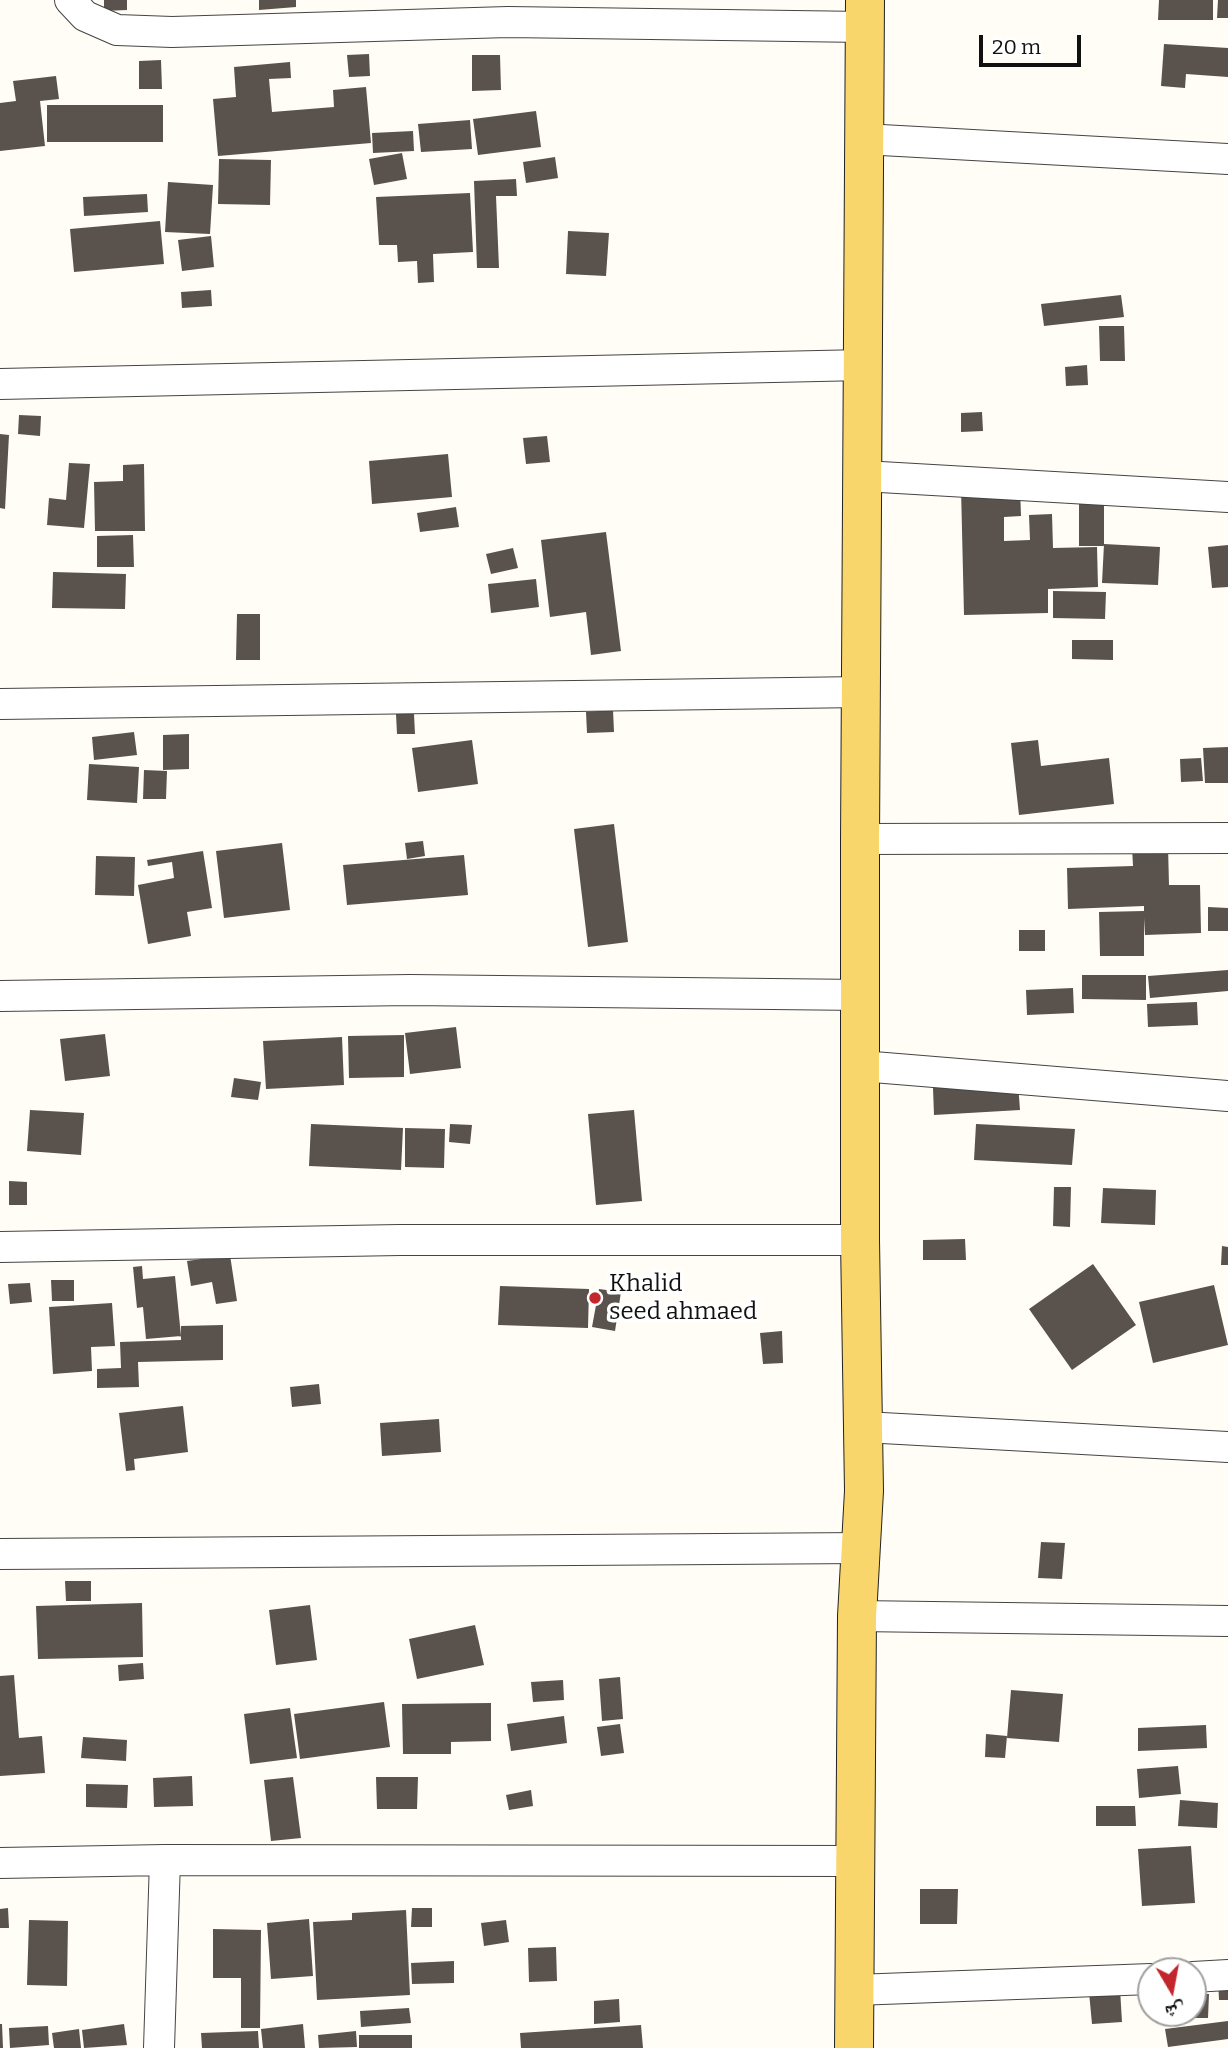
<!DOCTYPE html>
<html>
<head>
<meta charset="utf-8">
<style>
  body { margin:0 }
  #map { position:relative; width:1228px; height:2048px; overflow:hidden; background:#fffdf5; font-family:Bitter,"Noto Naskh Arabic",serif }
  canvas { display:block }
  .north { position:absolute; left:1137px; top:1957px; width:70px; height:70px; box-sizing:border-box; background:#fff; border:2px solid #a0a0a0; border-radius:50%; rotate:170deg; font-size:19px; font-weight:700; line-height:28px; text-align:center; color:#111 }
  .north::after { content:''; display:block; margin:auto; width:24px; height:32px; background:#c4262e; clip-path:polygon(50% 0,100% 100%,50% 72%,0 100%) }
  .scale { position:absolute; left:979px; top:35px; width:102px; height:32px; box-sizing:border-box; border:4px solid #111; border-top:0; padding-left:9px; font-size:21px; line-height:24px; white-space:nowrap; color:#111; -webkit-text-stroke:5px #fff; paint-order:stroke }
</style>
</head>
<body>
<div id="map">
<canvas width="1228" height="2048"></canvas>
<div class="north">ش</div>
<div class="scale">20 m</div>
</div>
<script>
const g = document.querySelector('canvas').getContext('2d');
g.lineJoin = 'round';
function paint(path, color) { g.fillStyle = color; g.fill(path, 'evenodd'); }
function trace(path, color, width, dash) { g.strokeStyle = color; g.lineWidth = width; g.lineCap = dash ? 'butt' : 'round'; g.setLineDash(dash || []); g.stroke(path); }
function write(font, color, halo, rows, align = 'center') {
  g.font = font + ' Bitter,serif'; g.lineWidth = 7; g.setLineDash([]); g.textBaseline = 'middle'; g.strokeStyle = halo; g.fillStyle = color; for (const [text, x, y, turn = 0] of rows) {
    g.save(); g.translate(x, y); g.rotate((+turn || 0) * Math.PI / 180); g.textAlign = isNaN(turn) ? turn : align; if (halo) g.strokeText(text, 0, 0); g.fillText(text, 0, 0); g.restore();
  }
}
paint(new Path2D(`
  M 104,0 L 127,0 L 127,10 L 104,11 Z
  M 259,0 L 296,0 L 296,7 L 259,10 Z
  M 1159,0 L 1213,0 L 1213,20 L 1158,20 Z
  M 1218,0 L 1228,0 L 1228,18 L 1217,18 Z
  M 1164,44 L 1228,48 L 1228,77 L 1186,74 L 1185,88 L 1161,86 Z
  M 369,54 L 370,76 L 349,77 L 347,55 Z
  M 472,55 L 500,55 L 501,90 L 472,91 Z
  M 161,60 L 162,89 L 139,89 L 139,61 Z
  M 290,62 L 291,78 L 269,79 L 272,112 L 334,107 L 333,90 L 366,87 L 371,143 L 218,156 L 213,99 L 236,97 L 234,67 Z
  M 56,76 L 59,99 L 40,101 L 45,146 L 0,151 L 0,103 L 16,101 L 13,81 Z
  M 47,105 L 163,105 L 163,142 L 47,142 Z
  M 536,111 L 541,147 L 478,155 L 473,119 Z
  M 470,120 L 472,149 L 421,152 L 418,124 Z
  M 413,131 L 414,151 L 373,153 L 372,133 Z
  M 402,153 L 407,179 L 374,185 L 369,159 Z
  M 555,157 L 558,178 L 526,183 L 523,162 Z
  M 219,159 L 271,160 L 270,205 L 218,204 Z
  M 516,179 L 517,196 L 496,196 L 499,268 L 477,268 L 474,181 Z
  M 168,182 L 213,185 L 210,234 L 165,232 Z
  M 470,193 L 473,252 L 433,254 L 434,282 L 418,283 L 417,261 L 398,262 L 397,245 L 379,245 L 376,197 Z
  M 147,194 L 148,212 L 84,216 L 83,197 Z
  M 160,221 L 164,264 L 74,272 L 70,229 Z
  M 568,231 L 609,233 L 606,276 L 566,274 Z
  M 211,236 L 214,267 L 182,271 L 178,240 Z
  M 211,290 L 212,306 L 182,308 L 181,292 Z
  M 1121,295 L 1124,317 L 1044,326 L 1041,304 Z
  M 1099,326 L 1124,326 L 1125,361 L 1100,361 Z
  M 1087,365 L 1088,385 L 1066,386 L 1065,367 Z
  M 982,412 L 983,431 L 961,432 L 961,413 Z
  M 19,415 L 41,416 L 40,436 L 18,434 Z
  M 0,434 L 9,435 L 5,509 L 0,508 Z
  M 547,436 L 550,462 L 526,464 L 523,438 Z
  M 448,454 L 452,497 L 372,504 L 369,461 Z
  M 69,463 L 90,464 L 84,528 L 47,525 L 49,498 L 66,500 Z
  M 144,464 L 145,531 L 95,531 L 94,482 L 123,481 L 123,465 Z
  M 1020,487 L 1021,516 L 1004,517 L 1004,541 L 1030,540 L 1029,515 L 1052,514 L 1053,548 L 1097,547 L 1098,587 L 1048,589 L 1048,613 L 964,615 L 961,488 Z
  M 1079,496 L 1104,496 L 1104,546 L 1079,546 Z
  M 456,507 L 459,527 L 420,532 L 417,513 Z
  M 606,532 L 621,651 L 591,655 L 586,612 L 550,617 L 541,540 Z
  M 133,535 L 134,567 L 97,567 L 97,536 Z
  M 1104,544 L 1160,547 L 1158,585 L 1102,583 Z
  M 1228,545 L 1228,587 L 1212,588 L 1208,547 Z
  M 513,548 L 518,568 L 491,574 L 486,554 Z
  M 53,572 L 126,574 L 125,609 L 52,608 Z
  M 536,579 L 539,607 L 491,613 L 488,584 Z
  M 1053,591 L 1106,592 L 1105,619 L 1053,618 Z
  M 237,614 L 260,614 L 260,660 L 236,660 Z
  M 1072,640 L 1113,640 L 1113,660 L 1072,659 Z
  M 613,710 L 614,732 L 587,733 L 586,712 Z
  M 396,714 L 414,714 L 415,734 L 397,734 Z
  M 134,732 L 137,755 L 94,760 L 92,737 Z
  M 189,734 L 189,769 L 163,770 L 163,735 Z
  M 472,740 L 478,784 L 418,792 L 412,748 Z
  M 1038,740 L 1041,766 L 1109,758 L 1114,804 L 1019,815 L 1011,743 Z
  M 1228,747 L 1228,783 L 1205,783 L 1203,748 Z
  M 1201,758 L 1203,781 L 1181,782 L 1180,759 Z
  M 89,764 L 139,767 L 137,803 L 87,800 Z
  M 144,770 L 167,771 L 166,799 L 143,799 Z
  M 614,824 L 628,942 L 588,947 L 574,829 Z
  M 423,841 L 425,856 L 407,859 L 405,843 Z
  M 282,843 L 290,910 L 224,918 L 216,851 Z
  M 1168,846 L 1169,885 L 1200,885 L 1201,933 L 1145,935 L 1144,918 L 1144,956 L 1100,956 L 1099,912 L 1144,911 L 1144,906 L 1068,909 L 1067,868 L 1133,866 L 1132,847 Z
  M 203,851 L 212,908 L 187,912 L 191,936 L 148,944 L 138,885 L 174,878 L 172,862 L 148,866 L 147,860 Z
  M 464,855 L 468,895 L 347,905 L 343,865 Z
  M 96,856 L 135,857 L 134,896 L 95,895 Z
  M 1208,907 L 1228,908 L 1228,931 L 1208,931 Z
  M 1019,930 L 1045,930 L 1045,951 L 1019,951 Z
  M 1228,970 L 1228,991 L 1150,998 L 1148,976 Z
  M 1082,975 L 1146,975 L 1146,1000 L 1082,999 Z
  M 1073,988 L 1074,1013 L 1027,1015 L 1026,990 Z
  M 1197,1002 L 1198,1025 L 1148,1027 L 1147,1004 Z
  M 456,1027 L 461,1068 L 410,1074 L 405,1033 Z
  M 105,1034 L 110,1076 L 65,1081 L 60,1039 Z
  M 404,1035 L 404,1077 L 349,1078 L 348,1036 Z
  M 342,1037 L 344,1085 L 266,1089 L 263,1041 Z
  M 234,1078 L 261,1082 L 258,1100 L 231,1097 Z
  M 1018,1083 L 1020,1110 L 934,1115 L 933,1088 Z
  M 30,1110 L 84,1113 L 81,1155 L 27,1151 Z
  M 634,1110 L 642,1201 L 596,1205 L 588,1114 Z
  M 311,1124 L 403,1128 L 401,1170 L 309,1166 Z
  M 450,1124 L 472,1125 L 470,1144 L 449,1142 Z
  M 976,1124 L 1075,1129 L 1072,1165 L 974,1160 Z
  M 405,1128 L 445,1129 L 444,1168 L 405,1167 Z
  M 9,1181 L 27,1182 L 27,1205 L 9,1205 Z
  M 1054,1187 L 1071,1187 L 1070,1227 L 1053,1226 Z
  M 1103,1188 L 1156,1190 L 1155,1225 L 1101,1223 Z
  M 965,1239 L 966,1260 L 923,1260 L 923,1240 Z
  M 1222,1246 L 1228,1247 L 1228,1265 L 1221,1265 Z
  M 230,1255 L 237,1301 L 216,1304 L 212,1282 L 191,1286 L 187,1261 Z
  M 1093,1264 L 1136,1325 L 1072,1370 L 1029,1309 Z
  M 142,1266 L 143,1279 L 175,1276 L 181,1336 L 146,1339 L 143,1307 L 137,1308 L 133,1267 Z
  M 51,1280 L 74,1280 L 74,1301 L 52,1301 Z
  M 30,1283 L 32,1302 L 10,1304 L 8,1284 Z
  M 1214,1285 L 1228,1345 L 1153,1363 L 1139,1302 Z
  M 500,1286 L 589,1289 L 588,1328 L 498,1325 Z
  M 599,1289 L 621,1292 L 615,1331 L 592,1327 Z
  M 112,1303 L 115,1346 L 91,1347 L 92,1371 L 53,1374 L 49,1307 Z
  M 223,1325 L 223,1360 L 138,1362 L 139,1387 L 97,1388 L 97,1369 L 121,1368 L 120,1342 L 181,1340 L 181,1326 Z
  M 782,1331 L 783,1363 L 763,1364 L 760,1333 Z
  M 319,1384 L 321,1404 L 292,1407 L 290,1387 Z
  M 183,1406 L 188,1452 L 134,1459 L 135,1470 L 126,1471 L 119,1413 Z
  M 439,1419 L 441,1452 L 382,1456 L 380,1423 Z
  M 1041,1542 L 1065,1543 L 1062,1579 L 1038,1578 Z
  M 65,1581 L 91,1581 L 91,1601 L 66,1601 Z
  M 142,1603 L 143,1657 L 38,1659 L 36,1606 Z
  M 310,1605 L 317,1660 L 276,1665 L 269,1610 Z
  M 475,1625 L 484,1665 L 417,1679 L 409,1639 Z
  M 143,1663 L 144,1679 L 119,1681 L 118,1665 Z
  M 14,1675 L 19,1738 L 42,1736 L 45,1773 L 0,1776 L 0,1676 Z
  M 620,1677 L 623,1719 L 602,1721 L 599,1679 Z
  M 563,1680 L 564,1700 L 533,1702 L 531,1682 Z
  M 1011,1690 L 1063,1694 L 1059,1742 L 1007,1738 Z
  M 384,1702 L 390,1747 L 300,1759 L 294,1714 Z
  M 491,1703 L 491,1741 L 451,1742 L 451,1754 L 403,1754 L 402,1704 Z
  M 290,1708 L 297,1758 L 250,1764 L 244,1714 Z
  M 564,1716 L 567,1743 L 511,1751 L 507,1724 Z
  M 620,1724 L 624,1753 L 601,1756 L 597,1727 Z
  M 1206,1725 L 1207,1748 L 1138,1751 L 1138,1728 Z
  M 986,1734 L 1007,1736 L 1005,1758 L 985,1757 Z
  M 83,1737 L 127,1740 L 126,1761 L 81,1758 Z
  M 1178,1766 L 1181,1794 L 1139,1798 L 1137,1769 Z
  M 192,1776 L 193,1806 L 154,1807 L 153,1778 Z
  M 293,1777 L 301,1838 L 271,1841 L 264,1780 Z
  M 376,1777 L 418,1777 L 417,1809 L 377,1809 Z
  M 86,1784 L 128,1785 L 127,1808 L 86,1807 Z
  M 531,1790 L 533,1806 L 509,1810 L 506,1795 Z
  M 1180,1800 L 1218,1803 L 1217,1828 L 1178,1826 Z
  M 1096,1806 L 1135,1806 L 1136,1826 L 1096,1826 Z
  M 1191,1846 L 1195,1903 L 1142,1906 L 1138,1849 Z
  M 920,1889 L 958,1889 L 957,1924 L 920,1924 Z
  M 8,1908 L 9,1928 L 0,1928 L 0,1909 Z
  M 412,1908 L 432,1908 L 432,1927 L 411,1927 Z
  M 406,1910 L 410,1995 L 317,2000 L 313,1922 L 352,1920 L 352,1913 Z
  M 309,1919 L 313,1976 L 271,1979 L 267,1923 Z
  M 29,1920 L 68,1921 L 67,1986 L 27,1985 Z
  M 506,1920 L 509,1942 L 484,1946 L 481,1923 Z
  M 213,1929 L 261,1930 L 260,2028 L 241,2028 L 241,1978 L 213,1978 Z
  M 556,1947 L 557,1981 L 529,1982 L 528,1948 Z
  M 454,1961 L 454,1983 L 412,1984 L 411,1963 Z
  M 1218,1978 L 1228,1978 L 1228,2000 L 1219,2000 Z
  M 1120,1989 L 1122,2022 L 1092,2024 L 1089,1992 Z
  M 1193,1994 L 1209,1994 L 1208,2018 L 1188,2018 L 1188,2013 L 1193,2013 Z
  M 619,1999 L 620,2022 L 594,2024 L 594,2001 Z
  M 409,2008 L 411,2023 L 361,2027 L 360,2011 Z
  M 1228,2021 L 1228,2039 L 1168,2047 L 1165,2029 Z
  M 0,2024 L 2,2024 L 3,2048 L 0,2048 Z
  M 124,2024 L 127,2045 L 84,2048 L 82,2030 Z
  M 303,2024 L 305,2048 L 263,2048 L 261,2029 Z
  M 641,2025 L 643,2048 L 521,2048 L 520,2033 Z
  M 48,2026 L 49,2045 L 10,2048 L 9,2028 Z
  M 79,2029 L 81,2048 L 54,2048 L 52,2033 Z
  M 258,2031 L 259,2048 L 202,2048 L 201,2033 Z
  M 356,2031 L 357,2047 L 319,2048 L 318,2035 Z
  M 359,2035 L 412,2035 L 412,2048 L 359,2048 Z`), '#5a524d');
const minor = new Path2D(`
  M 70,0 L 85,16 L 117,30 L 172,32 L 508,22 L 865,27
  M 863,139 L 1228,159
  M 0,384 L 864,365
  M 863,476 L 1228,497
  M 0,704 L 862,692
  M 860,839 L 1228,838
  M 0,996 L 410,990 L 862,995
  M 861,1066 L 1228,1096
  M 0,1247 L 400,1240 L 860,1240
  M 864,1427 L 1228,1447
  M 0,1554 L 863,1548
  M 857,1616 L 1228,1621
  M 0,1863 L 165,1860 L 855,1861
  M 1193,1977 L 1228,1975
  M 855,1990 L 1151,1979
  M 159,2048 L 165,1860`);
const primary = new Path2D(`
  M 854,2048 L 857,1616 L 864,1491 L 860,1240 L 860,839 L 865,0`);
trace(minor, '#444', 32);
trace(primary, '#222', 40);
trace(minor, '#fff', 30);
trace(primary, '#f9d66b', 38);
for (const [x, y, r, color] of [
  [595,1298,7,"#c4262e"]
]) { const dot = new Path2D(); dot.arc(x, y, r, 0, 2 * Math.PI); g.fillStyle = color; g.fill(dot); trace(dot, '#fff', 2.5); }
write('24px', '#111', '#fff', [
  ["Khalid",609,1284],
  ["seed ahmaed",609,1312]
], 'left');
</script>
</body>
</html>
